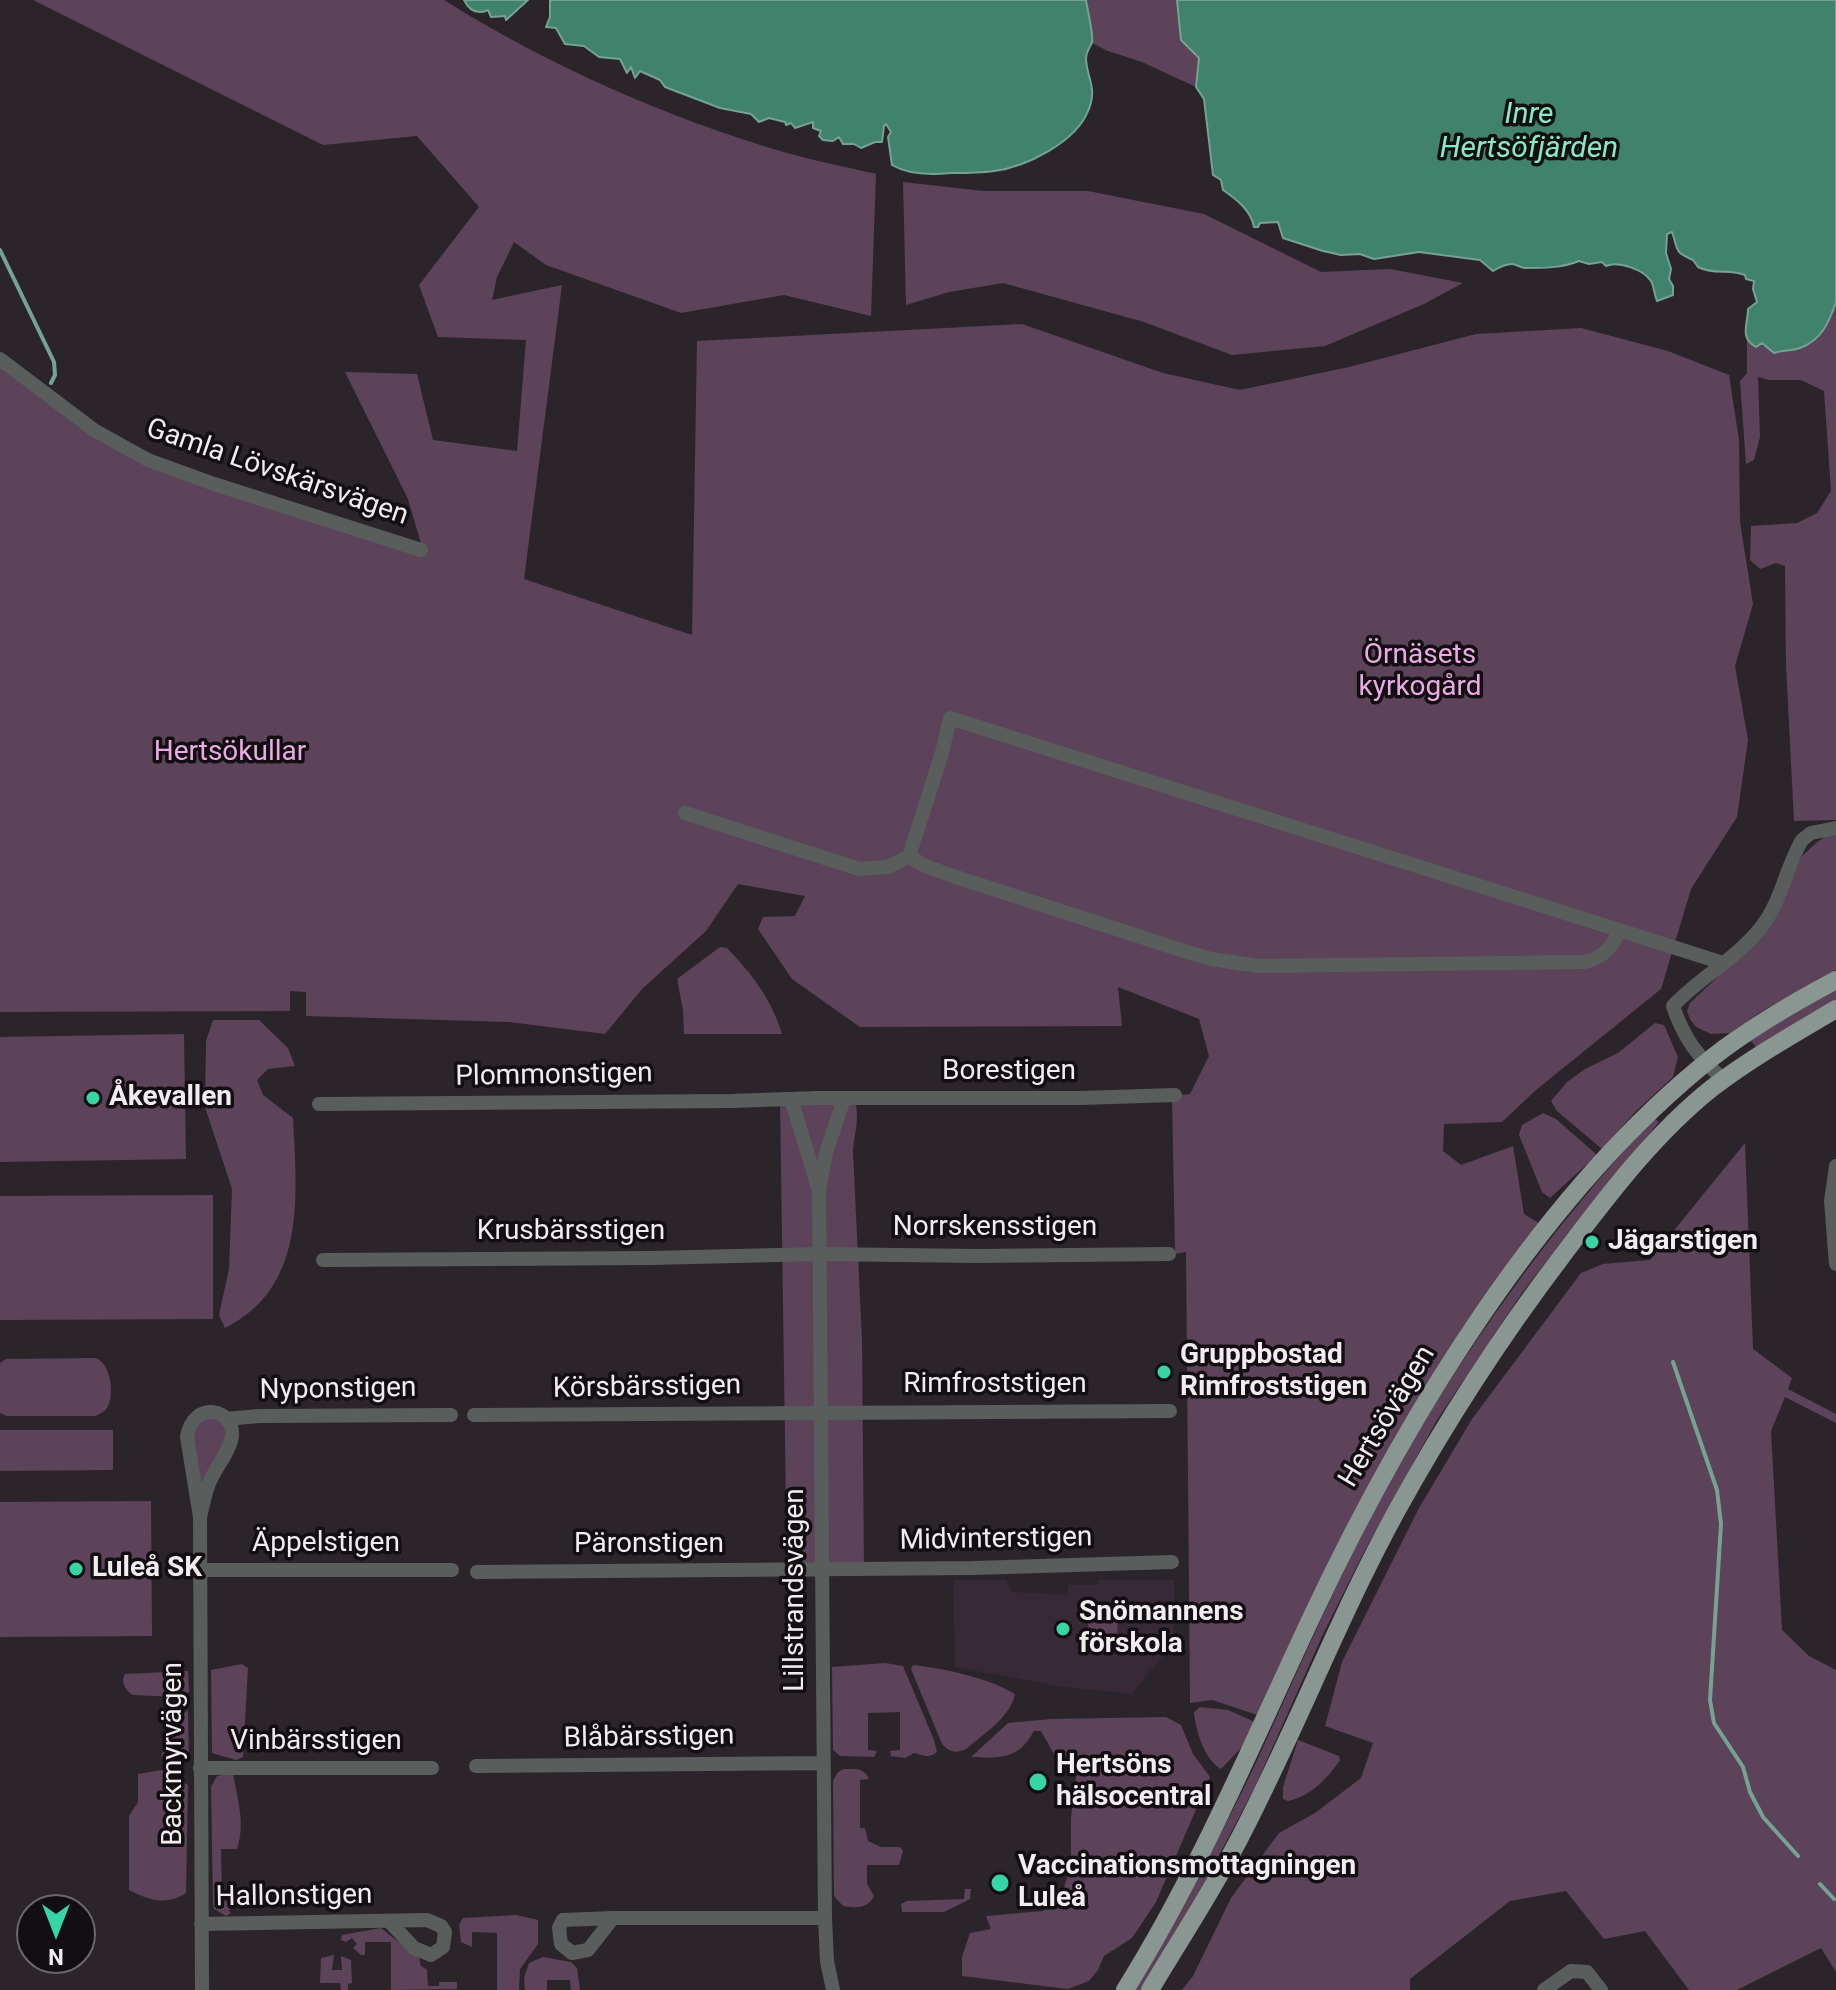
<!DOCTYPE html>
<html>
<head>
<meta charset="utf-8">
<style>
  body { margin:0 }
  #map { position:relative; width:1836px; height:1990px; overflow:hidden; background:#2c242b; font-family:Roboto,sans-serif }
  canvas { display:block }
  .north { position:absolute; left:16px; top:1894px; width:80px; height:80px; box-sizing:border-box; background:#120e11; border:2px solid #6c676b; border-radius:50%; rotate:180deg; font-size:22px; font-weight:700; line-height:32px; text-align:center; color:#f2ecf1 }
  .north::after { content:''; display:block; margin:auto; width:28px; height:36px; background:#37d4a6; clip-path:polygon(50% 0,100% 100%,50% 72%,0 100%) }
</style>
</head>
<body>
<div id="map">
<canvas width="1836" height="1990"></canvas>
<div class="north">N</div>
</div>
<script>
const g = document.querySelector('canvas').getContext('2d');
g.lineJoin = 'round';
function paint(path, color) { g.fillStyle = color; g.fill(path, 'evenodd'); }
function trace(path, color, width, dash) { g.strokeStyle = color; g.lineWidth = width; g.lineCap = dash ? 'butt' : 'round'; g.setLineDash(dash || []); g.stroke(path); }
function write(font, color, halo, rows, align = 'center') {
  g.font = font + ' Roboto,sans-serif'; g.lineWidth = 7; g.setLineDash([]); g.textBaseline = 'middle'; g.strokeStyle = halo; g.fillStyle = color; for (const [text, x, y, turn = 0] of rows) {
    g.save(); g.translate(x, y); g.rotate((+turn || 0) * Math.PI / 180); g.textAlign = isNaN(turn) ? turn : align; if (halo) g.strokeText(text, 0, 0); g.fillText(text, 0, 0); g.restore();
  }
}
paint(new Path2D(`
  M 953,1580 L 1006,1580 L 1012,1592 L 1068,1595 L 1068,1585 L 1098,1585 L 1099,1580 L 1174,1580 L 1174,1642 L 1132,1694 L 1064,1687 L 955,1667 Z`), '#372935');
paint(new Path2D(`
  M 33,0 L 444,0 C 545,64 672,120 787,153 C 816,161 847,167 876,174 L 871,316 L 784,295 L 681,313 L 546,265 L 514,242 L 497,277 L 492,300 L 562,285 L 524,579 L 692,635 L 697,341 L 1022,324 L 1163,373 L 1240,390 L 1349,367 L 1476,334 L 1581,328 L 1668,351 L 1729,375 L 1739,440 L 1740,522 L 1753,604 L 1735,666 L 1748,740 L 1737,817 L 1691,889 L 1661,989 L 1536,1090 L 1502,1122 L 1444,1124 L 1443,1151 L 1461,1165 L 1513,1146 L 1524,1214 L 1547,1228 L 1407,1436 L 1267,1718 L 1212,1700 L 1190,1703 L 1186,1252 L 1175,1254 L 1172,1096 L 1190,1094 L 1209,1056 L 1199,1019 L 1118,987 L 1122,1026 L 860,1027 L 792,979 L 758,929 L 763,917 L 795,916 L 805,896 L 738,884 L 706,931 L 642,989 L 605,1034 L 509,1022 L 306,1016 L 306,992 L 290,991 L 290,1011 L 0,1012 L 0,366 L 135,453 L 422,547 L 408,499 L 345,372 L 417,374 L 433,440 L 517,451 L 526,340 L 438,337 L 419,285 L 479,207 L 417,136 L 323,145 Z
  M 1086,0 L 1177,0 L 1181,40 L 1199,58 L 1196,87 L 1142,62 L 1108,51 L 1092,43 Z
  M 903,182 L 983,191 L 1088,191 L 1204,214 L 1321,272 L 1390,269 L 1463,283 L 1424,304 L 1325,346 L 1232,355 L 1144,322 L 1003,283 L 949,292 L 906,305 Z
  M 1836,302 L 1836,820 L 1794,821 L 1786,665 L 1785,566 L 1776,563 L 1760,569 L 1750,560 L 1751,526 L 1797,523 L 1817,513 L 1831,491 L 1824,391 L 1801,380 L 1769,380 L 1758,377 L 1760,437 L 1754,460 L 1746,464 L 1740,381 L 1747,373 L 1747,337 L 1751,344 C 1765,344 1770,349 1782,351 C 1811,354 1828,325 1836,302 Z
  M 1836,835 L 1836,970 L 1759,1013 L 1730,1033 L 1711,1034 L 1696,1027 L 1690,1019 L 1687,1011 L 1690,1003 L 1727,968 L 1791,879 L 1802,856 L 1816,843 L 1826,836 Z
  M 720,947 L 727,948 C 752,974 772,1000 782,1034 L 684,1034 L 683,1010 L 677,979 Z
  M 1836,988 L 1836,1000 L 1756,1047 L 1750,1040 Z
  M 213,1020 L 259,1020 L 288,1048 L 295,1066 L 268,1069 L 257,1080 L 263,1095 L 293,1118 C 297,1197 307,1287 225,1328 L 219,1315 L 229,1269 L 232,1189 L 205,1107 L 206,1041 Z
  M 1655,1023 L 1664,1025 L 1678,1057 L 1673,1077 L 1634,1113 L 1602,1149 L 1557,1111 L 1551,1101 L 1567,1082 L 1585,1069 L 1618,1053 Z
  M 184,1034 L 186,1159 L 0,1162 L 0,1037 Z
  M 780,1100 L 855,1100 C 860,1124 854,1130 853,1152 L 862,1340 L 864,1569 L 787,1576 Z
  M 1543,1113 L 1556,1119 L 1597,1155 L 1550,1198 L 1542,1192 L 1519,1135 L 1522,1125 Z
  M 1654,1118 L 1659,1122 L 1571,1229 L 1522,1293 L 1437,1420 L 1365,1550 L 1324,1632 L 1254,1789 L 1204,1884 L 1143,1990 L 1133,1990 C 1176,1913 1222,1837 1259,1756 C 1301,1664 1340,1572 1389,1483 C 1462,1351 1552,1227 1654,1118 Z
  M 1745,1143 L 1753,1349 L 1792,1378 L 1788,1389 L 1836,1414 L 1836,1423 L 1785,1397 L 1771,1431 L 1782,1630 L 1809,1656 L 1836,1670 L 1836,1972 L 1821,1948 L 1737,1990 L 1689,1990 L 1645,1931 L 1604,1939 L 1566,1891 L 1510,1901 L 1410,1979 L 1410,1990 L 1182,1990 L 1193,1976 L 1231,1898 L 1279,1833 L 1315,1813 L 1361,1778 L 1373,1743 L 1325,1726 L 1342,1662 L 1419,1508 L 1472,1419 L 1581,1273 L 1603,1264 L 1650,1260 Z
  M 213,1195 L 213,1319 L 0,1320 L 0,1196 Z
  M 96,1358 C 111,1364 115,1395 107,1408 C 104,1412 100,1414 95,1416 L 7,1416 L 0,1413 L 0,1363 L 6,1359 Z
  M 200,1413 L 228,1420 L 232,1439 L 200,1515 L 189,1423 Z
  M 113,1430 L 113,1470 L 0,1471 L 0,1430 Z
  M 151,1501 L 152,1636 L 0,1637 L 0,1502 Z
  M 1088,1616 L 1118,1617 L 1117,1640 L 1088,1639 Z
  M 885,1663 L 903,1666 L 934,1740 L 937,1752 C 929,1759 923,1755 914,1753 L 905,1758 L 891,1756 L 890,1751 L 900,1750 L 900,1712 L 868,1713 L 868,1750 L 877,1751 L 874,1757 L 840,1756 L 833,1750 L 832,1667 Z
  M 242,1664 L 248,1668 L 243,1757 L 236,1760 L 212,1753 L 211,1670 Z
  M 913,1665 C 946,1669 986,1677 1015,1694 C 1010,1718 983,1734 966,1749 C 956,1754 949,1752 942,1744 L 911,1669 Z
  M 188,1671 L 189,1692 L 177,1697 L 133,1695 C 126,1691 120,1682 125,1674 Z
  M 1200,1707 L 1228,1710 L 1255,1722 L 1244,1745 L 1221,1769 C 1204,1759 1196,1731 1194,1712 Z
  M 188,1710 L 189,1760 L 161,1757 L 166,1738 L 168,1716 L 181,1716 Z
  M 1166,1717 L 1181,1725 L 1193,1754 L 1210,1777 L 1156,1902 L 1132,1938 L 1104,1956 L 1098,1970 L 1089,1981 L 1068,1989 L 962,1976 L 962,1957 L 970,1933 L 991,1929 L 986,1916 L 1043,1911 L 1063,1890 L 1071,1867 L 1071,1818 L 1077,1769 L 1060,1765 L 1041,1731 L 1034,1731 C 1018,1760 1001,1758 971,1757 L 1008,1723 L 1051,1719 Z
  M 1298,1740 L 1339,1756 L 1340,1760 C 1327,1779 1311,1796 1288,1801 L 1283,1799 L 1283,1787 Z
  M 844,1769 C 855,1769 864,1767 869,1779 L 860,1780 L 860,1828 L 865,1828 L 868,1841 L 881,1847 L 900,1847 L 903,1851 L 899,1865 L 867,1865 L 867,1884 L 874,1896 C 868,1909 855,1908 843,1906 L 834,1896 L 833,1781 L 838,1772 Z
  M 162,1770 L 188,1785 L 186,1893 C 166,1906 149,1900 129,1890 L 129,1816 L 138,1802 L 138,1774 Z
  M 233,1773 C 237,1798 246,1823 237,1849 L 221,1849 L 222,1901 L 234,1902 L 229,1911 L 231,1913 L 226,1916 L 214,1909 L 213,1904 L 211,1787 L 217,1776 Z
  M 965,1889 L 971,1889 L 970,1899 L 944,1912 L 902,1912 L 901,1904 L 907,1901 L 964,1899 Z
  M 516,1915 L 538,1920 L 538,1944 L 520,1969 L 519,1990 L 497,1990 L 497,1933 L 472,1932 L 472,1947 L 461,1942 L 459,1925 L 463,1918 Z
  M 381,1928 L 419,1958 L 421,1966 L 427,1970 L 428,1986 L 439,1986 L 439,1982 L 457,1982 L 457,1989 L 391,1990 L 391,1942 L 365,1942 L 365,1955 L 361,1955 L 353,1948 L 357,1944 L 352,1938 L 346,1942 L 341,1940 L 342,1935 Z
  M 334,1955 L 332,1970 L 342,1970 L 341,1956 L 351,1960 L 352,1983 L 348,1984 L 348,1990 L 341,1990 L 340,1983 L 320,1983 L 321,1958 Z
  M 543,1957 L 571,1962 L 577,1968 L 580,1990 L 571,1990 L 570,1980 L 547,1980 L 547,1990 L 525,1990 L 524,1978 L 529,1963 Z`), '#5c4359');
const water = new Path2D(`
  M 464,0 L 528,0 L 506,20 L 505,16 L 491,17 L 488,10 C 477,15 469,10 464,0 Z
  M 550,0 L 1086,0 C 1087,8 1094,36 1092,42 C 1090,49 1086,50 1086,59 C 1087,79 1098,88 1088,111 C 1076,142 1026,167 994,171 C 980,173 965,173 951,173 C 932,175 909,175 892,165 L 888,137 L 891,132 L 886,124 L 884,126 L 882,142 L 875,142 L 861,148 L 854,144 L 843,144 L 839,137 L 833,141 L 823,140 L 819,136 L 821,131 L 813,128 L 813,122 L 795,128 L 791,123 L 786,125 L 785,122 L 769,118 L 759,122 L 751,114 L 720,108 L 665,87 L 660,80 L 640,71 L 635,78 L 631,67 L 627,73 L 620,59 L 599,57 L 584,46 L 565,44 L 556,28 L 546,27 L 550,17 Z
  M 1177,0 L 1836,0 L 1836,302 C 1829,322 1822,340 1800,348 C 1792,351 1783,350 1774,353 L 1762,343 L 1756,347 C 1739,338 1748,324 1748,309 L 1757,302 L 1753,289 L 1754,281 L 1746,279 L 1745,275 C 1731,269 1713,275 1698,267 L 1693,260 C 1673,251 1679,251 1672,232 L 1667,234 L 1666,253 L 1671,269 L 1669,279 L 1673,286 L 1673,295 L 1657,301 C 1654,294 1654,286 1651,281 C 1643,269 1618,261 1606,266 L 1602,262 L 1589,264 L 1579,261 C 1562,268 1543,268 1525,268 C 1521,268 1516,264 1512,264 C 1506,264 1498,268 1493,271 L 1480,260 L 1419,252 L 1374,259 L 1360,254 L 1341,255 L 1323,251 L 1283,238 L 1278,222 L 1260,223 L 1258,227 L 1254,227 C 1251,210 1236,199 1223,190 L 1221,180 L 1213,175 L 1204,99 L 1196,87 L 1199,58 L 1181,40 Z`);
paint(water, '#40826b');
trace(water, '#75a293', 2);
trace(new Path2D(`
  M 0,250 L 54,362 L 55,375 L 51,383
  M 1673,1362 L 1717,1490 L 1721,1524 L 1710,1700 L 1714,1723 L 1743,1767 L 1750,1792 L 1763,1817 L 1798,1856
  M 1820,1884 L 1834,1899`), '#75a293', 4);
trace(new Path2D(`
  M 0,359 L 94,430 L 148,460 L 214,484 L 421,550
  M 685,813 L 859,869 L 888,867 L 909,856 L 923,865 L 953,876 L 1184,951 L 1211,959 L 1258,966 L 1585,962 C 1603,958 1613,947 1619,930
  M 909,856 L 942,753 L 950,718 L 1723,963
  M 1724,1080 C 1698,1057 1684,1039 1673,1006 C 1700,977 1738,958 1762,926 C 1781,902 1786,867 1802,840 L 1811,833 L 1836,828
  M 791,1099 L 818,1187
  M 319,1104 L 731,1101 L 817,1098 L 1080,1098 L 1175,1095
  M 1836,1166 L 1831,1201 L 1836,1264
  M 323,1260 L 651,1258 L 820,1254 L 977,1256 L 1169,1254
  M 474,1415 L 1170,1411
  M 226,1419 L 259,1416 L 451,1415
  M 200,1517 C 203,1505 205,1492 210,1481 C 216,1467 230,1451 232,1436 C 235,1409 193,1399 187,1437 L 200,1517 L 202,1990
  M 200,1570 L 452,1570
  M 477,1572 L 974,1568 L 1172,1562
  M 476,1766 L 823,1763
  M 200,1768 L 432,1768
  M 613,1918 L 563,1920 L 559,1928 L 561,1944 L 572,1953 L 588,1950 L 613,1918 L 825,1918
  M 201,1924 L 427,1920 L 441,1926 L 445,1932 L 443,1947 L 431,1955 L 414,1948 L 389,1921
  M 833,1990 L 827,1961 L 825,1918 L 819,1189 L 826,1153 L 844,1099
  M 1544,1990 L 1571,1971 L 1587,1972 L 1601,1990`), '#595e5c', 14);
trace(new Path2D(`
  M 1125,1990 C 1200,1870 1254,1739 1314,1612 C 1406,1417 1542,1192 1713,1057 C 1751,1027 1793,1003 1836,980
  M 1150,1990 C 1179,1941 1211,1893 1237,1843 C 1294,1735 1337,1620 1396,1512 C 1446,1421 1499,1339 1562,1256 C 1607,1197 1653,1135 1712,1088 C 1751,1058 1794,1034 1836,1009`), '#8a9691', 18);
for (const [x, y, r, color] of [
  [93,1098,8,"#37d4a6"],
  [1592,1242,8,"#37d4a6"],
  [1164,1372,8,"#37d4a6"],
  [76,1569,8,"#37d4a6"],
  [1063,1629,8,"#37d4a6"],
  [1038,1782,10,"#37d4a6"],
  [1000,1883,10,"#37d4a6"]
]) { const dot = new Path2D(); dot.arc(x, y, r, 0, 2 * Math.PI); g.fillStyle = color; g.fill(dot); trace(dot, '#120e11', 3); }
write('28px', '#f2ecf1', '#120e11', [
  ["Gamla Lövskärsvägen",277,473,19],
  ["Borestigen",1009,1072],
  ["Plommonstigen",554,1076,-1],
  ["Norrskensstigen",995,1228],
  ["Krusbärsstigen",571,1232],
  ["Rimfroststigen",995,1385],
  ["Körsbärsstigen",647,1388,-1],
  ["Nyponstigen",338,1390,-1],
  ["Hertsövägen",1388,1417,-59],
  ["Midvinterstigen",996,1540,-1],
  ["Äppelstigen",326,1544],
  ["Päronstigen",649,1545],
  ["Lillstrandsvägen",796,1590,-90],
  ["Blåbärsstigen",649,1738,-1],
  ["Vinbärsstigen",316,1742],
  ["Backmyrvägen",174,1754,-90],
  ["Hallonstigen",294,1897,-1]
]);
write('28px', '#ebaae4', '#120e11', [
  ["Örnäsets",1420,656],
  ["kyrkogård",1420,688],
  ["Hertsökullar",230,753]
]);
write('bold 28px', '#f2ecf1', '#120e11', [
  ["Åkevallen",109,1098],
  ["Jägarstigen",1608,1242],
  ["Gruppbostad",1180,1356],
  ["Rimfroststigen",1180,1388],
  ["Luleå SK",92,1569],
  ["Snömannens",1079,1613],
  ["förskola",1079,1645],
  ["Hertsöns",1056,1766],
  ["hälsocentral",1056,1798],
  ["Vaccinationsmottagningen",1018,1867],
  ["Luleå",1018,1899]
], 'left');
write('italic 30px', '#87e9c5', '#120e11', [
  ["Inre",1529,115],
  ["Hertsöfjärden",1529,149]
]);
</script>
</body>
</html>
